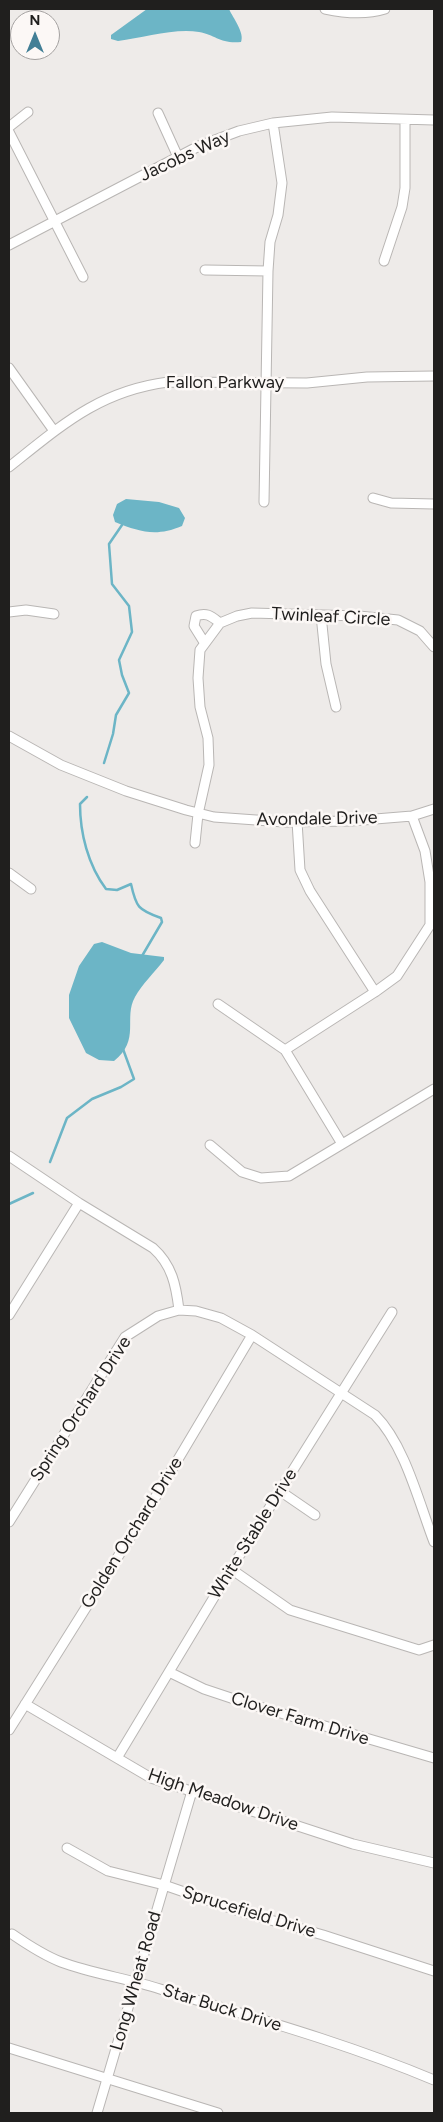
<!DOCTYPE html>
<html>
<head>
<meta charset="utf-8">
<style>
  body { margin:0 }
  #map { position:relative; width:443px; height:2122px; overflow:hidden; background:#eeebe9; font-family:Figtree,sans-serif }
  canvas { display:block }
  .frame { position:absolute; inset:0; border:10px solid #201f1e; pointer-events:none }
  .north { position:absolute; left:10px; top:10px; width:50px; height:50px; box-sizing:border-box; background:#fcf8f6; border:1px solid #a4a1a0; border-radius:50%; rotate:0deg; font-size:14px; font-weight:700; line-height:20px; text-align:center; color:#201f1e }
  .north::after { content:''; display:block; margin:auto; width:18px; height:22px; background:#427f96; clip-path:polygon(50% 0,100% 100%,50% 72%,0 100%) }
</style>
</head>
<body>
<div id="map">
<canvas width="443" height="2122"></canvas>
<div class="frame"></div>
<div class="north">N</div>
</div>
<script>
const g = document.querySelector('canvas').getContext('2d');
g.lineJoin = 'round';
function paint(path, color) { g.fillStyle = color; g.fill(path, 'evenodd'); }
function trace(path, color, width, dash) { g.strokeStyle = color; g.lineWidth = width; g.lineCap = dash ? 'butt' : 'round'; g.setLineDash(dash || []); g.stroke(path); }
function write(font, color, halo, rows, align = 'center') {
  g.font = font + ' Figtree,sans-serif'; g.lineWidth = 5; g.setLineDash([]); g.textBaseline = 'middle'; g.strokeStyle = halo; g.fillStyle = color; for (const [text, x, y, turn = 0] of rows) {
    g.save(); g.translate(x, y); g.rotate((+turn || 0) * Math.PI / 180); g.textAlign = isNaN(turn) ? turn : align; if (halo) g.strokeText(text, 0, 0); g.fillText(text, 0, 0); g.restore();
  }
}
paint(new Path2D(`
  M 147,9 L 229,9 C 233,18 245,33 241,42 C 220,44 216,35 199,32 C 174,28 143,38 118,41 L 111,39 L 111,35 Z
  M 126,499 L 159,502 L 179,508 L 185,518 L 182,526 C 156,537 140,532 115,522 L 113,515 L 117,504 Z
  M 102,942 L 131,953 L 164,957 L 164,960 C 155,972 142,984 135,997 C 123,1018 141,1040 114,1061 L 99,1060 L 86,1053 L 69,1018 L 69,995 L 79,966 L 94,944 Z`), '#6cb5c6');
trace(new Path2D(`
  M 104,763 L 113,734 L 116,715 L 129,693 L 122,675 L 119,660 L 132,632 L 129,606 L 112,584 L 109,544 L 122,525
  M 87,797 L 80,804 C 80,833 88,865 106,889 L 117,890 L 131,884 C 136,907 138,910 161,918 L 162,922 L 142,956
  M 50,1162 L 67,1118 L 92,1099 L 121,1087 L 134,1079 L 123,1049
  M 9,1204 L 33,1193`), '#6cb5c6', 2.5);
const minor = new Path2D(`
  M 325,9 C 344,13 366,15 385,9
  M 158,113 L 178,157
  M 9,127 L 28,112
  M 9,132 L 83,277
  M 9,245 L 199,146 L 239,131 L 273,123 L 332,117 L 434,120
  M 384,261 L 402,207 L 405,188 L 405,120
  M 205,270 L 268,271
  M 9,368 L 54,431
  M 9,467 C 62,425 99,391 168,382 L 307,383 L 367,377 L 434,376
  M 373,498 L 391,503 L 434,504
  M 264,502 L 268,271 L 270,242 L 278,215 L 282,183 L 273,123
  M 9,612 L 26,610 L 54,614
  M 321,615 L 326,664 L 336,707
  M 204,642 L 194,626 L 196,616 C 207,612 211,616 220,623
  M 9,736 L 61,765 L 126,791 L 186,810 L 214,817 L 284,822 L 351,821 L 412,816 L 434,809
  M 297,821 L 300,870 L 310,891 L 375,992
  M 195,843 L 198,814 L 209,765 L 208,738 L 200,707 L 198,678 L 200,650 L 220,623 L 237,616 L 252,613 L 359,616 L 398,620 L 420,631 L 434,647
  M 9,873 L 31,889
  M 218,1004 L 285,1050 L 342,1144
  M 285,1050 L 375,992 L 397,976 L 430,925 L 430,882 L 425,851 L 412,816
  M 210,1145 L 242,1172 L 261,1178 L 289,1176 L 434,1089
  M 9,1156 L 79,1203 L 153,1248 C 172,1265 176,1285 179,1310
  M 9,1315 L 79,1203
  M 280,1491 L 315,1515
  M 9,1522 L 125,1337 L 158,1316 L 179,1310 L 196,1311 L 221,1318 L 252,1335 L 375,1415 C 405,1445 419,1503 434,1542
  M 231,1569 L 290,1610 L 419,1650 L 434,1645
  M 169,1672 L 204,1689 L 243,1702 L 434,1758
  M 25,1704 L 151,1778 L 353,1844 L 434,1863
  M 9,1730 L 158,1493 L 252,1335
  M 117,1758 L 231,1569 L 392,1312
  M 67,1848 L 108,1871 L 164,1885 L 239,1911 L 323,1935 L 434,1971
  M 12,1934 C 28,1945 43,1955 61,1962 C 90,1973 129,1979 160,1989 C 252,2017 346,2043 434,2080
  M 9,2048 L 218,2113
  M 97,2113 L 192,1791`);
trace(minor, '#b9b6b4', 11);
trace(minor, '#fff', 9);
write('18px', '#201f1e', '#fcf8f6', [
  ["Jacobs Way",185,156,-25],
  ["Fallon Parkway",225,383],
  ["Twinleaf Circle",331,617,3],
  ["Avondale Drive",317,819,-1],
  ["Spring Orchard Drive",81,1409,-57],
  ["Golden Orchard Drive",132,1533,-58],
  ["White Stable Drive",253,1534,-58],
  ["Clover Farm Drive",300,1719,17],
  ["High Meadow Drive",223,1800,19],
  ["Sprucefield Drive",249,1912,17],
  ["Long Wheat Road",136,1981,-74],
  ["Star Buck Drive",222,2008,17]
]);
</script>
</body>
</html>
